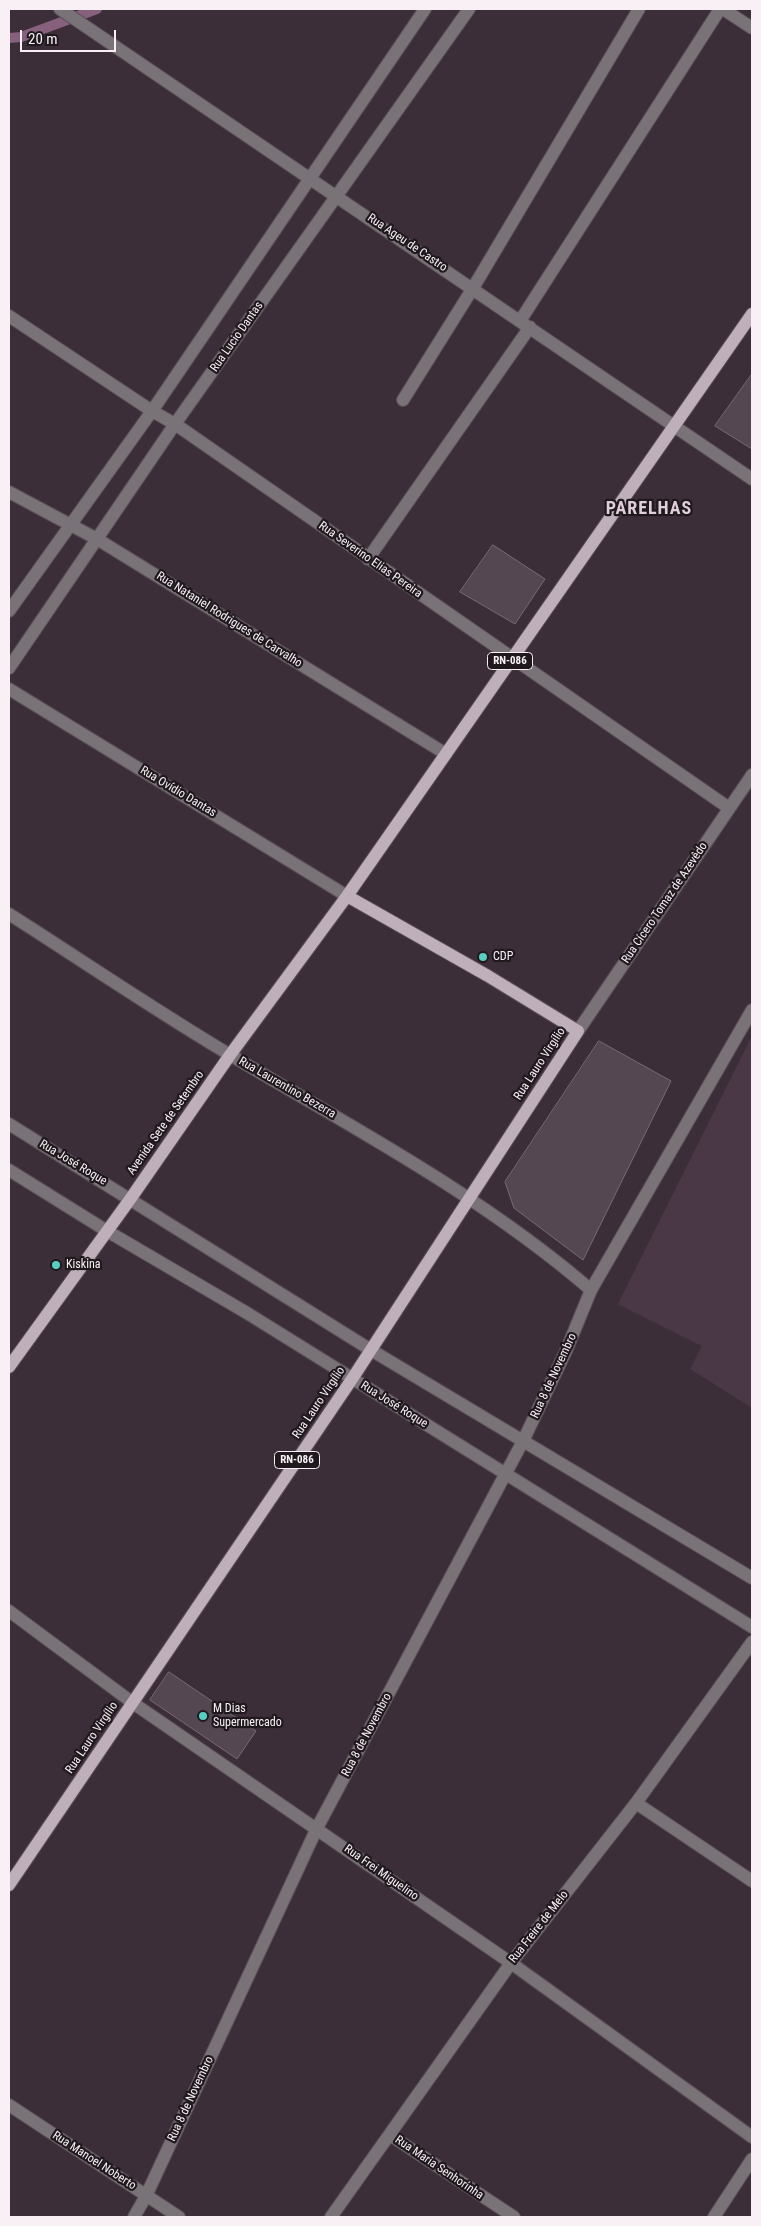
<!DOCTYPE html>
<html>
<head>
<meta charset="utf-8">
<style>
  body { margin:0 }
  #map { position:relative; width:761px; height:2226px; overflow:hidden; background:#3c2e38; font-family:"Roboto Condensed",sans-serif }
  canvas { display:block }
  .frame { position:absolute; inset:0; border:10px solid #f9f0f6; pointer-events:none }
  .scale { position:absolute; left:20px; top:30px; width:96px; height:22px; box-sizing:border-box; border:2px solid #f9f0f6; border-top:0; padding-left:6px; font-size:15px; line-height:18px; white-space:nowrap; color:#f9f0f6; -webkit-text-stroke:4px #1f191d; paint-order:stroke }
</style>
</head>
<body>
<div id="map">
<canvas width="761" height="2226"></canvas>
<div class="frame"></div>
<div class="scale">20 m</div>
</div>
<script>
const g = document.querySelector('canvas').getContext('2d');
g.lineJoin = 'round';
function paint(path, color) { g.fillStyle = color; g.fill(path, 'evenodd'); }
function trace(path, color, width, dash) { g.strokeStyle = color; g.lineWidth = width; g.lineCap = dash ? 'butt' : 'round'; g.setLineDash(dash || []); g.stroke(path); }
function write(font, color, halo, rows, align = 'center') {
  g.font = font + ' "Roboto Condensed",sans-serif'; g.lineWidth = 4.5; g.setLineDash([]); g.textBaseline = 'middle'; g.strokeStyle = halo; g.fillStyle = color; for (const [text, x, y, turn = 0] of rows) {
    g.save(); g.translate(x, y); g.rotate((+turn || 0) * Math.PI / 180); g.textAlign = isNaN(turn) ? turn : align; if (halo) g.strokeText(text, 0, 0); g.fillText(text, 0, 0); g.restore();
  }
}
paint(new Path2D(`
  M 752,1036 L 752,1408 L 690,1369 L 702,1346 L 618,1304 Z`), '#4b3846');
trace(new Path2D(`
  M 9,38 L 21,37 L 97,9`), '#86607d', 10);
const building = new Path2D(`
  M 752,374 L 752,449 L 715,426 Z
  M 493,545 L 545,579 L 515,624 L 460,592 Z
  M 599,1041 L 671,1081 L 583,1260 L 514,1208 L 505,1182 Z
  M 169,1672 L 256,1731 L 237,1759 L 150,1700 Z`);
paint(building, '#554751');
trace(building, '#786974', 1);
const service = new Path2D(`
  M 520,321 L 720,9
  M 403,400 L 473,288 L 639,9
  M 591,1290 L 752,1010`);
const minor = new Path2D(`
  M 60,9 L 752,479
  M 723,9 L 752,28
  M 9,316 L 152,411 L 175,424 L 729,808
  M 9,492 L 97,539 L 446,754
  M 368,559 L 530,327
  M 9,689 L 347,896
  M 9,914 C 83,961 156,1011 232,1056 C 355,1129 482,1196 591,1290 L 566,1351 L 523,1441 L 317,1828 L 146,2196 L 134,2217
  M 578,1031 L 752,775
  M 9,1611 L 133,1703 L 511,1963 L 752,2137
  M 636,1803 L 752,1881
  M 9,2105 L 179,2217
  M 390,2135 L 514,2217
  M 331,2217 L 511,1963 L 636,1803 L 752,1642
  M 714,2217 L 752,2159`);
const tertiary = new Path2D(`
  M 9,611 L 152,411 L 425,9
  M 9,668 L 175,424 L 469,9
  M 9,1124 L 371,1350 L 752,1578
  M 9,1170 L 107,1231 L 247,1313 L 752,1627`);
const primary = new Path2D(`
  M 9,1367 L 131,1198 L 230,1055 L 347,896 L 752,314
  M 9,1885 L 352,1379 L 578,1031 L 488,976 L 347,896`);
trace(service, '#5a4d56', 14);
trace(minor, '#5a4d56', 14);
trace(tertiary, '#5a4d56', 14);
trace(primary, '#5a4d56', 14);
trace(service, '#797277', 12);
trace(minor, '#797277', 12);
trace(tertiary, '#797277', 12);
trace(primary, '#beafba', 12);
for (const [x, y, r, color] of [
  [483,957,5,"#57cec1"],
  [56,1265,5,"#57cec1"],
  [203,1716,5,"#57cec1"]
]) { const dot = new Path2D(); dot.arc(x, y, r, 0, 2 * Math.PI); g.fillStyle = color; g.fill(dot); trace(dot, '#1f191d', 2); }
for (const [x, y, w] of [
  [510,661,45],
  [297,1460,45]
]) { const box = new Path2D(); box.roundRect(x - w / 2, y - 8.5, w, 17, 4); g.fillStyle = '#1f191d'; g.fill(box); trace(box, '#f9f0f6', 1); }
write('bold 11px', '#f9f0f6', null, [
  ["RN-086",510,661],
  ["RN-086",297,1460]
]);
write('12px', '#f9f0f6', '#1f191d', [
  ["Rua Ageu de Castro",407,243,34],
  ["Rua Lucio Dantas",237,337,-55],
  ["Rua Severino Elias Pereira",370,560,35],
  ["Rua Nataniel Rodrigues de Carvalho",229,620,32],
  ["Rua Ovídio Dantas",178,792,31],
  ["Rua Cícero Tomaz de Azevêdo",665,903,-56],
  ["Rua Lauro Virgílio",540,1064,-57],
  ["Rua Laurentino Bezerra",287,1088,30],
  ["Avenida Sete de Setembro",166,1123,-55],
  ["Rua José Roque",73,1163,31],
  ["Rua 8 de Novembro",554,1376,-65],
  ["Rua Lauro Virgílio",319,1403,-56],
  ["Rua José Roque",394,1405,32],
  ["Rua 8 de Novembro",367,1735,-62],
  ["Rua Lauro Virgílio",92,1738,-56],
  ["Rua Frei Miguelino",381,1873,35],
  ["Rua Freire de Melo",539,1927,-52],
  ["Rua 8 de Novembro",191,2099,-65],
  ["Rua Manoel Noberto",94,2161,33],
  ["Rua Maria Senhorinha",439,2168,34]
]);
write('12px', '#f9f0f6', '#1f191d', [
  ["CDP",493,957],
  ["Kiskina",66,1265],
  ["M Dias",213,1709],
  ["Supermercado",213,1723]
], 'left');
g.letterSpacing = '1px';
write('bold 18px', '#dfceda', '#1f191d', [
  ["PARELHAS",649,509]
]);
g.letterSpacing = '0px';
</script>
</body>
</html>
